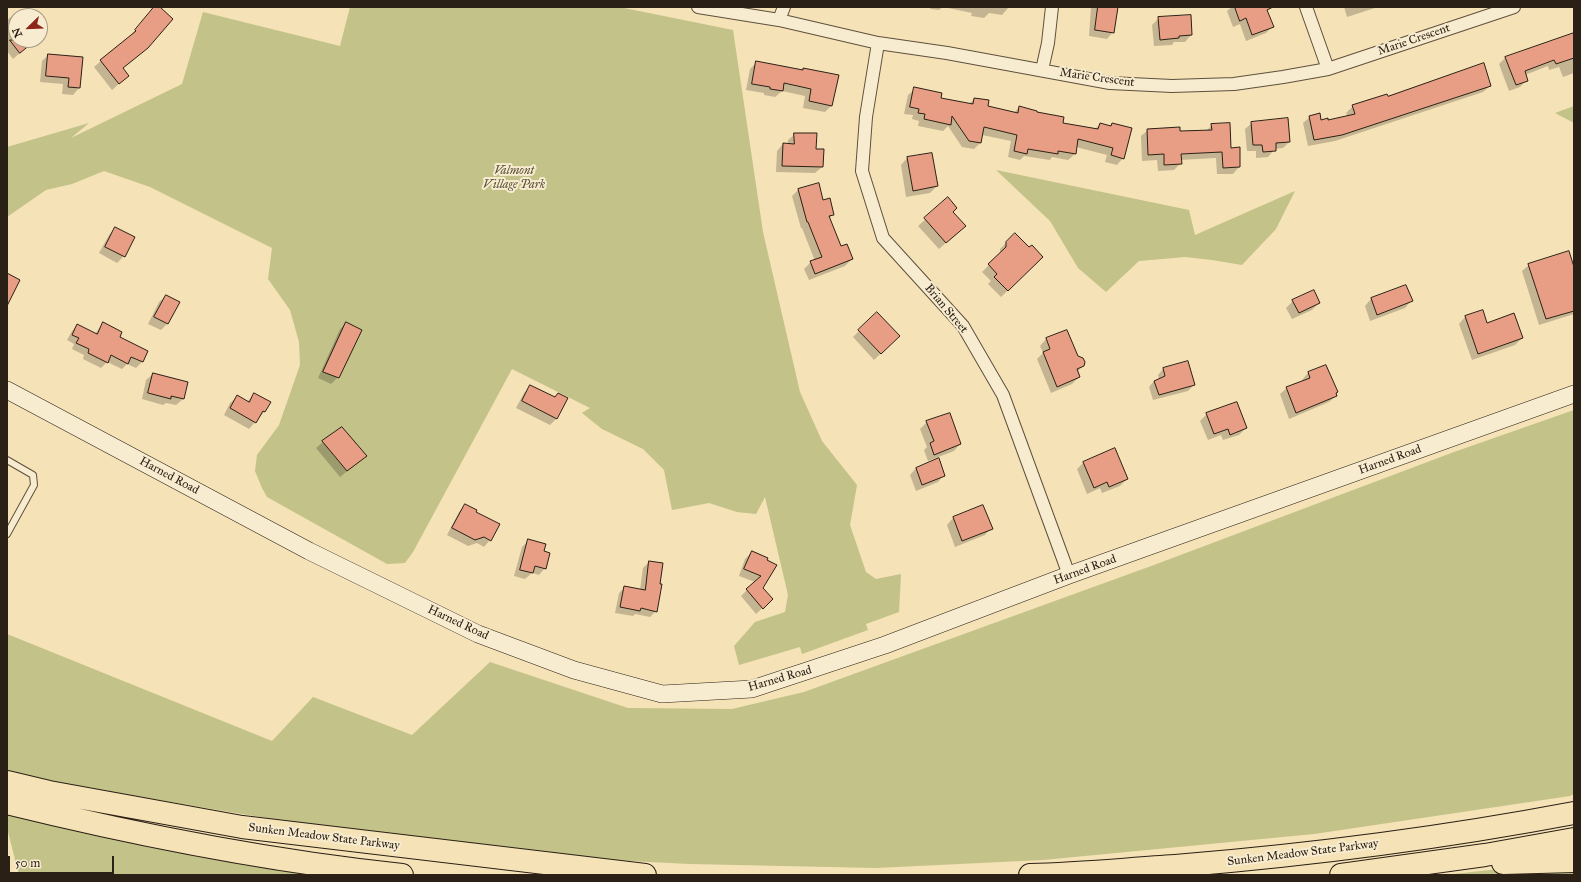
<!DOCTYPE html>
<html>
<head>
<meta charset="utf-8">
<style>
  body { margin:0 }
  #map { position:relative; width:1581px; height:882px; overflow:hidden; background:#f5e2b6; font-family:"IM FELL Great Primer",serif }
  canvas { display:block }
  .frame { position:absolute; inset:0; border:8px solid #2b2015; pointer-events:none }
  .north { position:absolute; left:8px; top:8px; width:40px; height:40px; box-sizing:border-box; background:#f8ecd0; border:1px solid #a69a85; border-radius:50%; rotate:247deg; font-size:11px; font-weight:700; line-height:16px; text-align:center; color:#2b2015 }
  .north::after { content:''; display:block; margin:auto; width:14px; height:18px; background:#8f2418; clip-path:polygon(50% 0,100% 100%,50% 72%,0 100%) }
  .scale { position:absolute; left:8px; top:856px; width:106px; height:18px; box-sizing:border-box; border:2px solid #2b2015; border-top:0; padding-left:5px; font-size:12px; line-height:14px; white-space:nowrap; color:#2b2015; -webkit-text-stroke:3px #f8ecd0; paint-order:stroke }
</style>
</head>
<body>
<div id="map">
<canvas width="1581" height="882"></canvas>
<div class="frame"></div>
<div class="north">N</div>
<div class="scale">50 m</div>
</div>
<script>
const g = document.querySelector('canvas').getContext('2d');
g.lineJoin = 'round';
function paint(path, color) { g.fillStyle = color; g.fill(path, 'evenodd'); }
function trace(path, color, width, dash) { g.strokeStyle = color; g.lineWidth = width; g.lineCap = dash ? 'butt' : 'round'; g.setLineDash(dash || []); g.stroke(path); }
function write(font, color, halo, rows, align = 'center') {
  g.font = font + ' "IM FELL Great Primer",serif'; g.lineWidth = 4; g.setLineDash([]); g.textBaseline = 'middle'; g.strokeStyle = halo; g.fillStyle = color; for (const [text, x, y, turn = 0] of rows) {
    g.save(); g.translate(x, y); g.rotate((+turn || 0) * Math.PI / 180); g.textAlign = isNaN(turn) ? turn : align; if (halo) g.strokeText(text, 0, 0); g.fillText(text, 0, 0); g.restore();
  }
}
paint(new Path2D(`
  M 350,7 L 619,7 L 733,30 L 763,232 L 800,392 L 822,441 L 857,485 L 850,525 L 866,572 L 876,579 L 901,574 L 899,612 L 866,624 L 868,630 L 802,654 L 800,647 L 739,665 L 734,646 L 755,622 L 785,612 L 788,595 L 765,497 L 756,514 L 737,512 L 709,503 L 672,510 L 664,470 L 643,449 L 602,429 L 582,413 L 590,408 L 512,369 L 413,552 L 405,563 L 387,564 L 267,497 L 262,488 L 255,471 L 257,455 L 279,425 L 300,365 L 299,342 L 290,310 L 268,279 L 272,248 L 150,187 L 104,171 L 72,184 L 46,190 L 7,217 L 7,147 L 89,123 L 71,138 L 182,84 L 203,12 L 340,46 Z
  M 1574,106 L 1574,123 L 1555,113 Z
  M 996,170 L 1189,210 L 1195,235 L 1295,191 L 1276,229 L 1242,265 L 1212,260 L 1185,257 L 1139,261 L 1106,292 L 1078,268 L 1050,221 Z
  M 1574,410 L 1574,794 L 1570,796 L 1314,834 L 1043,860 L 876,868 L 690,864 L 609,860 L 381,837 L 7,775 L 7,634 L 272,741 L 313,697 L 412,735 L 490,662 L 628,708 L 732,709 L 804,692 L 1154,565 L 1454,452 Z
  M 7,812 L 96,835 L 258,863 L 352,875 L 19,875 L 7,828 Z
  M 1574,868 L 1574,875 L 1444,875 L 1499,869 Z`), '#c2c289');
paint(new Path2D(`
  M 156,7 L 158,7 L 148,47 L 122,69 L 128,76 L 112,90 L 94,67 L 129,37 Z
  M 931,7 L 943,7 L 939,10 L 930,9 Z
  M 943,7 L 1009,7 L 1002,15 L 989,13 L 984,18 L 971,16 L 972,13 Z
  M 1091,7 L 1117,7 L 1113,32 L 1107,39 L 1089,36 Z
  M 1232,7 L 1265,7 L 1272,27 L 1266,33 L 1246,41 L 1240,24 L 1233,27 L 1227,11 Z
  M 1344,7 L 1378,7 L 1347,17 Z
  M 15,14 L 17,16 L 16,40 L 35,40 L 13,59 L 7,51 L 7,20 Z
  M 1159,18 L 1191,35 L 1185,42 L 1174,42 L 1172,45 L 1154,46 L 1152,25 Z
  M 1574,34 L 1574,73 L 1563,77 L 1559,67 L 1549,70 L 1548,66 L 1525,75 L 1527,80 L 1520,87 L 1509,91 L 1499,64 L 1505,58 Z
  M 48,55 L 82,58 L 79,88 L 73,95 L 62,94 L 63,84 L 40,82 L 42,61 Z
  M 756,63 L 802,70 L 804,69 L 831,106 L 825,112 L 803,108 L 805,96 L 782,91 L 775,97 L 764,95 L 764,93 L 746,90 L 750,69 Z
  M 1490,86 L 1483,92 L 1335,141 L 1308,146 L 1303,123 L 1310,117 L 1321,121 L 1327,121 L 1348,117 L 1346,113 L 1353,106 L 1387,97 Z
  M 915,89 L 940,99 L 968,105 L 974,99 L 987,107 L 1014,113 L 1019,107 L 1062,124 L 1095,129 L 1100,124 L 1109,127 L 1112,124 L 1123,158 L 1117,165 L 1105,162 L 1107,155 L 1076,147 L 1075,154 L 1068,160 L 1052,157 L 1050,160 L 1024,156 L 1020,160 L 1008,157 L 1011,141 L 982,135 L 980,143 L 974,149 L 962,147 L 948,126 L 943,131 L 918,126 L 919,121 L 912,119 L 913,115 L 904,114 L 908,95 Z
  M 1252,123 L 1289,142 L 1283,148 L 1275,149 L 1268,157 L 1256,158 L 1256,151 L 1247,151 L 1245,129 Z
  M 1212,125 L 1230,149 L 1239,148 L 1239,167 L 1233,174 L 1217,174 L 1216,158 L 1180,160 L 1180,164 L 1174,170 L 1158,171 L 1157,160 L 1142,161 L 1141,136 L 1148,130 L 1179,132 L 1206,131 Z
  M 795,134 L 815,150 L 822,167 L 815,173 L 776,172 L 777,151 L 783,144 L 788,144 L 788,140 Z
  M 907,158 L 937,186 L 930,193 L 906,197 L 901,165 Z
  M 798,190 L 822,201 L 833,214 L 829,219 L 840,247 L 852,259 L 845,266 L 809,280 L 804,269 L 811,262 L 815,261 L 802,228 L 801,228 L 792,196 Z
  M 948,199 L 958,232 L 939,249 L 918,226 Z
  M 115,229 L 124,256 L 117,263 L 99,253 L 109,235 Z
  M 1015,234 L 1029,249 L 1042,257 L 1001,297 L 988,284 L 991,281 L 982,272 L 1000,254 L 1000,249 Z
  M 1529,265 L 1574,271 L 1574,314 L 1539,325 L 1522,271 Z
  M 1406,286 L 1411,301 L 1405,308 L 1370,321 L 1365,306 L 1371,299 Z
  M 166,296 L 168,323 L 161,330 L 148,324 L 159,302 Z
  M 1293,301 L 1319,303 L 1312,310 L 1292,319 L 1286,308 Z
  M 1482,311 L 1486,324 L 1522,338 L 1515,345 L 1472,360 L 1459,324 L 1465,317 Z
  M 877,313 L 899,336 L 874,360 L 853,337 Z
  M 103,323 L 118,338 L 147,351 L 142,362 L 136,368 L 127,364 L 122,369 L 107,362 L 101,368 L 83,359 L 84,355 L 72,349 L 74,344 L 67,340 L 72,331 L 77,325 L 95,334 Z
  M 346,323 L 338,377 L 331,384 L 318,378 L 340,329 Z
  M 1046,339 L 1077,357 L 1083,366 L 1077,372 L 1079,377 L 1072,384 L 1051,393 L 1037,359 L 1043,353 L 1040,346 Z
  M 1163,369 L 1194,385 L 1188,391 L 1153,400 L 1149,387 L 1154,381 L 1159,380 L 1158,375 Z
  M 1308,373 L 1337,392 L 1335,394 L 1336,396 L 1329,402 L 1289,419 L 1280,394 L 1287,388 L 1303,382 L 1302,380 Z
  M 153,374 L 187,382 L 183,399 L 176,405 L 166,403 L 163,405 L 142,399 L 146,380 Z
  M 531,386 L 554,398 L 558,394 L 556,419 L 550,425 L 516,408 L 524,393 Z
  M 254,394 L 269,403 L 264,412 L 249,429 L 224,415 L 230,403 L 237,397 L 247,402 Z
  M 1207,414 L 1246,428 L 1239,435 L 1223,440 L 1221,435 L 1208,440 L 1200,421 Z
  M 927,422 L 960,444 L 954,451 L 928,461 L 924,450 L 927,447 L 920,429 Z
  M 323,442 L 366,456 L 340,477 L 316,448 Z
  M 1084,462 L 1127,479 L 1120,486 L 1102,493 L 1100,488 L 1087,494 L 1077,469 Z
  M 916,468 L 944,475 L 938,482 L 916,491 L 910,475 Z
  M 465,505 L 474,512 L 490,540 L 484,547 L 477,543 L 468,546 L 447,535 L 459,512 Z
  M 983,507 L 991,528 L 985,535 L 955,547 L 947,525 L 953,518 Z
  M 529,540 L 545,568 L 539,575 L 532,573 L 525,579 L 514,576 L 522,547 Z
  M 752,552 L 766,558 L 762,588 L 772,599 L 756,614 L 741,596 L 755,582 L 739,576 L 745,559 Z
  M 649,562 L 656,611 L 650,617 L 635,614 L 633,616 L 615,613 L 619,593 L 625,587 L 640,590 L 643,568 Z`), '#0003');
const building = new Path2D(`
  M 154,7 L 160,7 L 173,19 L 148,48 L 123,68 L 129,76 L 119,84 L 100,60 L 136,31 L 135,30 Z
  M 1098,7 L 1118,7 L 1114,33 L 1095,30 Z
  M 1235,7 L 1273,7 L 1267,10 L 1274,27 L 1252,35 L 1246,18 L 1240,21 Z
  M 1191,15 L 1192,35 L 1179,36 L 1179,38 L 1160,40 L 1158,17 Z
  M 1574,33 L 1574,58 L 1556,64 L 1554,60 L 1525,71 L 1528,81 L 1516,85 L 1505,57 Z
  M 10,40 L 36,40 L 20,53 Z
  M 48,54 L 83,57 L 80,88 L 68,87 L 69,78 L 46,76 Z
  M 756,61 L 803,70 L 803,68 L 839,75 L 832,106 L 809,101 L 811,89 L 784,83 L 783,91 L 770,89 L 770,87 L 752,84 Z
  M 1484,63 L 1491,86 L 1342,135 L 1314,140 L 1309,116 L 1320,113 L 1321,120 L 1328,118 L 1328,120 L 1355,114 L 1352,105 L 1387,94 L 1388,96 Z
  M 914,87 L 942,93 L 941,98 L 973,104 L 974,98 L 989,100 L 988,106 L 1018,113 L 1019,106 L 1037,111 L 1037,112 L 1064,117 L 1063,123 L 1098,129 L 1100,123 L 1111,126 L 1112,123 L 1132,128 L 1124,159 L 1111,155 L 1113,148 L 1078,139 L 1076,154 L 1058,151 L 1058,154 L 1028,149 L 1027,154 L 1014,151 L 1017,135 L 984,127 L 981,143 L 969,141 L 952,116 L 951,125 L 924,119 L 925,114 L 918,113 L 919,109 L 910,107 Z
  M 1288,118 L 1290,142 L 1276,143 L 1276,151 L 1263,152 L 1262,145 L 1253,145 L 1251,122 Z
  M 1230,123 L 1231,148 L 1240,147 L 1240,167 L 1223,168 L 1222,152 L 1181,154 L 1182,164 L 1164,165 L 1164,154 L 1148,155 L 1147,129 L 1180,127 L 1180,131 L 1212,130 L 1211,124 Z
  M 794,133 L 817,133 L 816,149 L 824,149 L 823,167 L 782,166 L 783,143 L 794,144 Z
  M 932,153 L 938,186 L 913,191 L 907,157 Z
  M 819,183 L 823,200 L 830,198 L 834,215 L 829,216 L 841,246 L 847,244 L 853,259 L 815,274 L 810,261 L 822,257 L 808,222 L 807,222 L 798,189 Z
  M 948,197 L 957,208 L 953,212 L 966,226 L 946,243 L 924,218 Z
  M 115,227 L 135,237 L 125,257 L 105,247 Z
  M 1015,233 L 1029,247 L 1032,245 L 1043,257 L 1008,291 L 994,277 L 997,274 L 988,264 L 1006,247 L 1006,242 Z
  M 1569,251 L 1574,267 L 1574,311 L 1546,319 L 1528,264 Z
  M 7,273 L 20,280 L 7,306 Z
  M 1406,285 L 1413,301 L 1377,315 L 1371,298 Z
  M 1314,290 L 1320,303 L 1299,313 L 1292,300 Z
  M 166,295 L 180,302 L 168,324 L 154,317 Z
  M 1483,310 L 1487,323 L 1514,313 L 1523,338 L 1478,354 L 1465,316 Z
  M 877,312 L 900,336 L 881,354 L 858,330 Z
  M 103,322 L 122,332 L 120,337 L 148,351 L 143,362 L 131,357 L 128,364 L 111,355 L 108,363 L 88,353 L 89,349 L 76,343 L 79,338 L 72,335 L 77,324 L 97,334 Z
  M 346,322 L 362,330 L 339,378 L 323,372 Z
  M 1067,330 L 1078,356 L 1083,358 L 1085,362 L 1084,366 L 1077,369 L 1080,377 L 1057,387 L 1043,352 L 1050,349 L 1046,338 Z
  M 1188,361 L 1195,385 L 1159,395 L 1154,381 L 1165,376 L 1163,368 Z
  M 1326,365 L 1338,392 L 1336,393 L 1337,396 L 1296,413 L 1286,387 L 1310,378 L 1308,372 Z
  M 153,373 L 188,382 L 184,399 L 171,396 L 171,399 L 148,393 Z
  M 530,385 L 555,397 L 558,393 L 568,398 L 557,419 L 522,401 Z
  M 254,393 L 271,402 L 265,412 L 263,411 L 256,423 L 230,408 L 237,395 L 249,402 Z
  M 1237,402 L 1247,428 L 1230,435 L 1228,429 L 1214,434 L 1206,413 Z
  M 950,413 L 961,444 L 934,455 L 930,443 L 934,441 L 926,421 Z
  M 342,427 L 367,456 L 347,471 L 322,441 Z
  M 1115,448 L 1128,479 L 1109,487 L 1107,482 L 1094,488 L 1083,462 Z
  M 939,458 L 945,476 L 922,485 L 916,468 Z
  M 465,504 L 477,510 L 476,512 L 500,524 L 491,541 L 484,537 L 475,540 L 452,528 Z
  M 983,505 L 993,529 L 962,541 L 953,517 Z
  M 528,539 L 546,544 L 544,551 L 550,553 L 546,569 L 535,566 L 533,573 L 520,570 Z
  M 752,551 L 768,558 L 767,560 L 777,565 L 763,588 L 773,599 L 763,609 L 746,589 L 761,576 L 744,569 Z
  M 649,561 L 663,563 L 660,584 L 662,584 L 657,612 L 641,608 L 640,611 L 620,607 L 624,586 L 645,590 Z`);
paint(building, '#e79e84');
trace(building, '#2b2015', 1);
const lane = new Path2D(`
  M 7,460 L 33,475 L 34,485 L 7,534`);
const street = new Path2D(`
  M 698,7 L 779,20 L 878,43 L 947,53 L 1110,83 L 1172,86 L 1234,84 L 1283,77 L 1328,69 L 1514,7
  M 1306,7 L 1328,69
  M 779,20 L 784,7
  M 878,43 L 866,117 L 862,171 L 883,238 L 963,326 L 1003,395 L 1069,575
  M 1042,70 L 1048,43 L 1052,7`);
const secondary = new Path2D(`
  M 7,390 L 309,551 L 478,634 L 574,670 L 662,694 L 752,689 L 885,645 L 1069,575 L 1574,394`);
const highway = new Path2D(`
  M 7,782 L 49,792 L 242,827 L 645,875
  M 7,803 C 137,835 268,861 402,875
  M 1503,863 L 1574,861
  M 1030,875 C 1078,874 1127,869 1175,866 C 1309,855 1442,838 1574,813
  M 1341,875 L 1485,855 L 1574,839`);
trace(lane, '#5e503d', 8);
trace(street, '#5e503d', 14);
trace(secondary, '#2b2015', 18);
trace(highway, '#2b2015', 24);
trace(lane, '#f8ecd0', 6);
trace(street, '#f8ecd0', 12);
trace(secondary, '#f8ecd0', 17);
trace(highway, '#f5e2b6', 22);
write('12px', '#2b2015', '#f8ecd0', [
  ["Marie Crescent",1414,40,-19],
  ["Marie Crescent",1097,78,8],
  ["Brian Street",946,309,50],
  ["Harned Road",1390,460,-20],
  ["Harned Road",169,476,28],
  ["Harned Road",1085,570,-20],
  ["Harned Road",458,623,25],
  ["Harned Road",780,679,-16],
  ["Sunken Meadow State Parkway",324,837,7],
  ["Sunken Meadow State Parkway",1303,853,-7]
]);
write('italic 12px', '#585138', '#f8ecd0', [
  ["Valmont",514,171],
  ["Village Park",514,185]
]);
</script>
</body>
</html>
